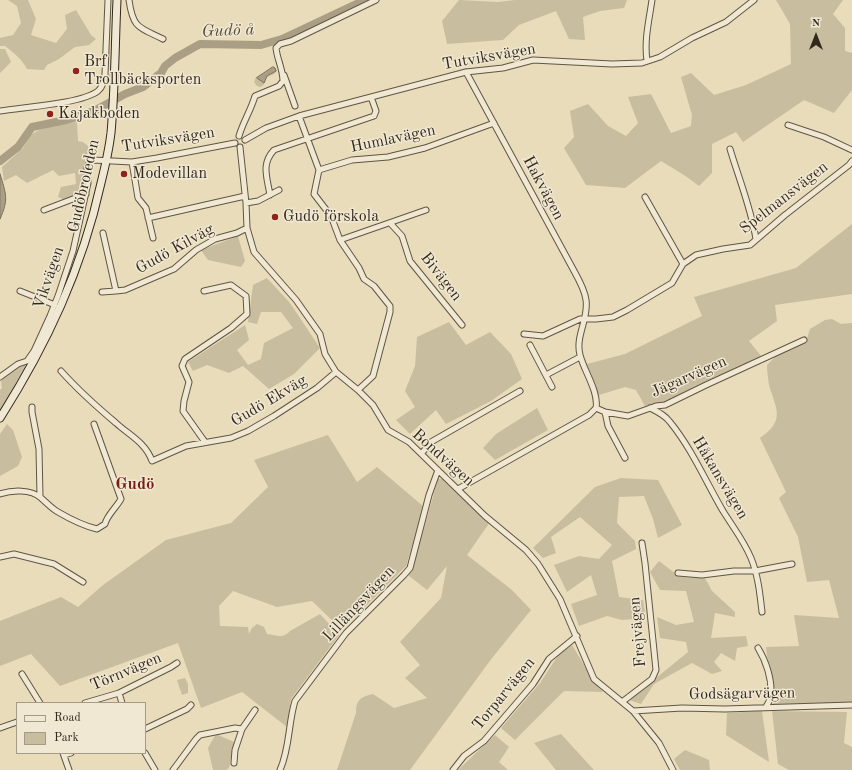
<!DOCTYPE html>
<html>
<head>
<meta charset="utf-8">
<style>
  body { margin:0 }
  #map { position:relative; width:852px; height:770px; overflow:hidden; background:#e8dcba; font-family:"Old Standard TT",serif }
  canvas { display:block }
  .legend { position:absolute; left:16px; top:702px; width:130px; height:52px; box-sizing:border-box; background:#f0e8d2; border:1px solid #a49b89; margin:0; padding:5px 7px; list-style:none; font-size:12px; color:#33281c }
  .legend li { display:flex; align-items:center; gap:8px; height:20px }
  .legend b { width:20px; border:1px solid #a49b89 }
  .north { position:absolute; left:796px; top:16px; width:40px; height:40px; -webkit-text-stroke:3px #f0e8d2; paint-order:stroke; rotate:0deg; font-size:11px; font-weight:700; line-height:16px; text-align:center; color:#33281c }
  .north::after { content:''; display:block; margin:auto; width:14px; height:18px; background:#33281c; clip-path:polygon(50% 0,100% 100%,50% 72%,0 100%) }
</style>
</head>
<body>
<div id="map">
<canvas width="852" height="770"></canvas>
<ul class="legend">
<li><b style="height:5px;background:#f0e8d2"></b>Road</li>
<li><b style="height:11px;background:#c9bd9f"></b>Park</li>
</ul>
<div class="north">N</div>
</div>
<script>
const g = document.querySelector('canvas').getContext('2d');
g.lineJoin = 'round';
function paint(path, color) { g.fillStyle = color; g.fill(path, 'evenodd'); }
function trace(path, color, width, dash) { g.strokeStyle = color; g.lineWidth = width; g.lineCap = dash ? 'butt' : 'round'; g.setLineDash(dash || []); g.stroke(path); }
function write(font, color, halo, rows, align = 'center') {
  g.font = font + ' "Old Standard TT",serif'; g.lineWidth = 3; g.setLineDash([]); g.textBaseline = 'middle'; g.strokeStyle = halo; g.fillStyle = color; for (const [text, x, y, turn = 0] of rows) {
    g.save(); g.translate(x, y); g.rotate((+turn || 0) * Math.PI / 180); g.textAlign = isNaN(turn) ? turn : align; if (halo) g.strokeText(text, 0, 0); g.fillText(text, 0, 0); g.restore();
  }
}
paint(new Path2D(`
  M 8,0 L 28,0 L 36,19 L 31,35 L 56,43 L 67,29 L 65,15 L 76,10 L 91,35 L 96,39 L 89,45 L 75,47 L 59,59 L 47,65 L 44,70 L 27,69 C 22,59 14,53 5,46 L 0,46 L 0,38 L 13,35 L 21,23 L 17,6 Z
  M 459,0 L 498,2 L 515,0 L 627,0 L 624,8 L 600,11 L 583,17 L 585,40 L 569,39 L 556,11 L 519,25 L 503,40 L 447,44 L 442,21 Z
  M 776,0 L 843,0 L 833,14 L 845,28 L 845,51 L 852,53 L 852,90 L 834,113 L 804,100 L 743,142 L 736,132 L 712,144 L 712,173 L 699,186 L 684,175 L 661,161 L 625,188 L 586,185 L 564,148 L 574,137 L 570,111 L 588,104 L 608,126 L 626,136 L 638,123 L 628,97 L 651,94 L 671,133 L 691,126 L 692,115 L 681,77 L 691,73 L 714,95 L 746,85 L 791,64 L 790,24 Z
  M 0,49 L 5,49 L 11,62 L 0,73 Z
  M 274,66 L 277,71 L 274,74 L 267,77 C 264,81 266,85 260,87 L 257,86 L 254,82 L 256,77 ZM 273,67 L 272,74 L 265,77 L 264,83 L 257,78 Z
  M 73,119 L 77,122 L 78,141 L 83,142 L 88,146 L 89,152 L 85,158 L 86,182 L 84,193 L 65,200 L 58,197 L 61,187 L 76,184 L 75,173 L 59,176 L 53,170 L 27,183 L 16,175 L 4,181 L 2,167 L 23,148 L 30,135 L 39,130 Z
  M 852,224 L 852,294 L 775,305 L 777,321 L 749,341 L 762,357 L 695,386 L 667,403 L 645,406 L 636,390 L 625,387 L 599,395 L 587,364 L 625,354 L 702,316 L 694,297 L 796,268 Z
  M 238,236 L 245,261 L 241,267 L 208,260 L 201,250 Z
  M 267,278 L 290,303 L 320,348 L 294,374 L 269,389 L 243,366 L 229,373 L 207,365 L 193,371 L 188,362 L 245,325 L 249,340 L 237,350 L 248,365 L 261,359 L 264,343 L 293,328 L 281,312 L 261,312 L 257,324 L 248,322 L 253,285 Z
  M 832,319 L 841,324 L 852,323 L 852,704 L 773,705 L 766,647 L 799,646 L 794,615 L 839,618 L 829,580 L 807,582 L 798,537 L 779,498 L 786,492 L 760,438 C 786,420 776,409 769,385 C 768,378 767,372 767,365 L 777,355 L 806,342 L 810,329 L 825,320 Z
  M 449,322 L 466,345 L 490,332 L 511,354 L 522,379 L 491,401 L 446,424 L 436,410 L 410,434 L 396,420 L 415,407 L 405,391 L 415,366 L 417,337 Z
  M 24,364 L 27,367 L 0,412 L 0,390 L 2,388 L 1,381 L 12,369 Z
  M 537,408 L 548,430 L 495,460 L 483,448 L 496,434 Z
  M 7,424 L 13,430 L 22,457 L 18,466 L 0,476 L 0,434 Z
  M 328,435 L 357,482 L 377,467 L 424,507 L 406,566 L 342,630 L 312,601 L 277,607 L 233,591 L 219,606 L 220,626 L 248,627 L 249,634 L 252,628 L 257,624 L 264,627 L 267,634 C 276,635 284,639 290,631 L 320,614 L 339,635 L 291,699 L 287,727 L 242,692 L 201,708 L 178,643 L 60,686 L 31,654 L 0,666 L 0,621 L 61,597 L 78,607 L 103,585 L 166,540 L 231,523 L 268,487 L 254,460 Z
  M 621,478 L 658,480 L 682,525 L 658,538 L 653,519 L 644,496 L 619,497 L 617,523 L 635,541 L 636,549 L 612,561 L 619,597 L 643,600 L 646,618 L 622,620 L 607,616 L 579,626 L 571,604 L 597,595 L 591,575 L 567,592 L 554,565 L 579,556 L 599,559 L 612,545 L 580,517 L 551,537 L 556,553 L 543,558 L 533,548 L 595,487 Z
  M 438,479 L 444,479 L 490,522 L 467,555 L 512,590 L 531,610 L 492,658 L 410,770 L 337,770 L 356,713 C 356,699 361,697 373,694 L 394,708 L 427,698 L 405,678 L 420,665 L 400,642 L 441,598 L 447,566 L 427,590 L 408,575 L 413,567 Z
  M 659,561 L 680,577 L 705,578 L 712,591 L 735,612 L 735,617 L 715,613 L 711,638 L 746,636 L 748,646 L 737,648 L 735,661 L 721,653 L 714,662 L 722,671 L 712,674 L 692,663 L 654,684 L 641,704 L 629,700 L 688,652 L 686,642 L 660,638 L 657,617 L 676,625 L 694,622 L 686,591 L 660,590 L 650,572 Z
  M 572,645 L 590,675 L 603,692 L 564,691 L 515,740 L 501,728 L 540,683 L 559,654 Z
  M 185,678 L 188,684 L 188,693 L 182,695 L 177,680 Z
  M 762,711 L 769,762 L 726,735 L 727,713 Z
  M 772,711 L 847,712 L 844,743 L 852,747 L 852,770 L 789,770 L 778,764 Z
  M 216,734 L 234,742 L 229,768 L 226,770 L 213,770 L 208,748 Z
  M 561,734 L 594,770 L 556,770 L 534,743 Z
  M 495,735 L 509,747 L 499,762 L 508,770 L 458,770 Z
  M 685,750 L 709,760 L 710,770 L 680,770 L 674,759 Z`), '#c9bd9f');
const water = new Path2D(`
  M 273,67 L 275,68 L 276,71 L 267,76 L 264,83 L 257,78 Z
  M 0,174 C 6,194 9,199 0,219 Z`);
paint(water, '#aa9f84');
trace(water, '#7a6f5a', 1);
trace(new Path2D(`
  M 0,161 L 18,147 L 32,127 L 66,120 L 94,111 L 125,94 L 143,87 L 161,73 L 165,66 L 175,58 L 200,44 L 261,45 L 282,39 L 365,0`), '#aa9f84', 8);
const street = new Path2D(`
  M 129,0 C 133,29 139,27 163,39
  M 647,61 C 644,40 649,21 652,0
  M 466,72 L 573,269 C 578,278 585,290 586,300 C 589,319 575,336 580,355 C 584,371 599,392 596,408
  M 284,75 L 295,106
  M 0,111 C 23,107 81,104 98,91 C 103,87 104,80 105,74 L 108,0
  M 299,116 L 319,170 L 314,194 L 331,216 L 340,240 L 359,268 L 364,279 L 374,286 L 390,306 L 390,312 L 373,376 L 358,390
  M 788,125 L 824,137 L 852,150
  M 239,136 C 243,122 251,110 255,96 L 279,86 L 283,81 C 283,69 277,59 276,48 L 280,44 L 291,41 L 376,0
  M 245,140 L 266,128 L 299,116 L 466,72 L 503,68 L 533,60 L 612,64 L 642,63 L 660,57 L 692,38 L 726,22 L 754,0
  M 240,147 L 246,203 L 247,228 L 254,252 L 296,300 L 320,334 L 325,354 L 336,372 L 358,390 L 373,405 L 388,430 L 409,442 L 485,516 L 526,550 L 538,564 L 560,599 L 594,679 L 633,711 L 659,743 L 673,770
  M 730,149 C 739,179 751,208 756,239
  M 132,162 L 138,198 L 146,208 L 153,238
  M 319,170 L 352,160 L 388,157 L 425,148 L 494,123
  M 270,195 C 267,177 261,164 274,150 L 374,116 L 376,111 L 371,97
  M 645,197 L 683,264
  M 246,203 L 258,201 L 279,190
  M 44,210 L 86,194
  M 148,218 L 245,196
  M 390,223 L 402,236 L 410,261 L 462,325
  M 103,233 L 116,291 L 125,290 L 174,269 L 196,250 L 215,239 L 237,233 L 247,228
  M 340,240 L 426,210
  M 20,291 L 55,305
  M 204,291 L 231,285 L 246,296 L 247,314 L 231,328 L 185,359 L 182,366 L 189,382 L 184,401 L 183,411 L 205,442
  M 102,292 L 116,291
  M 524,334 L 543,336 L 580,319 L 596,319 L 613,317 L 627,310 L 672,283 L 683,264 L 696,255 L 723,249 L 750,245 L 785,215 L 849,165 L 852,161
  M 530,345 L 552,387
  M 61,371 C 78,390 97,407 116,423 C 129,435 146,443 152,461 L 186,446 L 231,438 L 248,431 L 274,416 L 317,388 L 336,372
  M 546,375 L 580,357
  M 0,377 L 18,364 L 27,361 L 34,351 L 50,316 L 58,296 L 73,251 L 88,183 L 87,168 L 90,161 L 93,160 L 132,162 L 157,158 L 235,143
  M 32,407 L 32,412 L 39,449 L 40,497
  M 650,408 C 658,412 665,415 670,422 C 692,449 706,482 723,511 C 733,527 744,541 751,558 C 758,575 760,594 762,612
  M 605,412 L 608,426 L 625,458
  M 422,453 L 431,442 L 520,391
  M 458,489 L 589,415 L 596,408 L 605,412 L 628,416 L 656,406 L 665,405 L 706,385 L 804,340
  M 0,494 C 12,490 31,489 41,498 C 47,503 51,508 58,512 C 70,519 84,526 97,529 L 105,524 C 107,515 116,508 121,499 L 94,424
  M 0,557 L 14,554 L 54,564 L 83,582
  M 678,573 L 702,575 L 734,571 L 755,571 L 792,564
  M 758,648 C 766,661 772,679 771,695 C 771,699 768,703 766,707
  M 22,674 L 40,703
  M 119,693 L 122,703
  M 622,702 L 652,679 L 656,670 L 645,563 L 642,543
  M 85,703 L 119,693 L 171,667 L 177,663
  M 633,711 L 682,708 L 725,709 L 852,705
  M 0,728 L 17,722
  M 145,729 L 187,709 L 191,705
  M 63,753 L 69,770
  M 145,753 L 155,770
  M 64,755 L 71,753
  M 234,763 L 235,750 L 242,729
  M 173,770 L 196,739 L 200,735 L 235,728 L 242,729 L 255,710
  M 280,770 C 290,748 288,724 295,701 L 346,633 L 404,575 L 410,568 L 429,495 L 438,470
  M 453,770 L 464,756 L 484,741 L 533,684 L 549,659 L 577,636`);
const secondary = new Path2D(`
  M 0,418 C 47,344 82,269 101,183 C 105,167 109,150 111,133 C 115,89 115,44 117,0`);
trace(street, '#605544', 7);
trace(secondary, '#33281c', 9);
trace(street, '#f0e8d2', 5);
trace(secondary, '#f0e8d2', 7);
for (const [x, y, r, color] of [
  [76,71,4,"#8f2418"],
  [50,114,4,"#8f2418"],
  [124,174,4,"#8f2418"],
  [275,217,4,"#8f2418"]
]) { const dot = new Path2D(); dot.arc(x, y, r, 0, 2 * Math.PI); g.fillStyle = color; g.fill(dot); trace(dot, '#f0e8d2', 1.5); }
write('16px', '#33281c', '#f0e8d2', [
  ["Tutviksvägen",489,57,-10],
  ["Humlavägen",393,139,-12],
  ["Tutviksvägen",168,140,-9],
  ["Gudöbroleden",84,186,-77],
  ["Hakvägen",543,188,62],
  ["Spelmansvägen",784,198,-38],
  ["Gudö Kilväg",175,249,-29],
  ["Bivägen",441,277,52],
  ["Vikvägen",49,278,-71],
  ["Jägarvägen",689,377,-24],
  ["Gudö Ekväg",269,401,-31],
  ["Bondvägen",443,458,42],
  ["Håkansvägen",720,478,59],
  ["Lillängsvägen",359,604,-47],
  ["Frejvägen",638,632,-95],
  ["Törnvägen",126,672,-23],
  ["Torparvägen",504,694,-51],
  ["Godsägarvägen",742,694,-1]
]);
write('16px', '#33281c', '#f0e8d2', [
  ["Brf",84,62],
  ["Trollbäcksporten",84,80],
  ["Kajakboden",58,114],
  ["Modevillan",132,174],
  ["Gudö förskola",283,217]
], 'left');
write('italic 17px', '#574c3b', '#f0e8d2', [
  ["Gudö å",228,31,-2]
]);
write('bold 17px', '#7a1f14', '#f0e8d2', [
  ["Gudö",135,485]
]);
</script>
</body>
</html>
